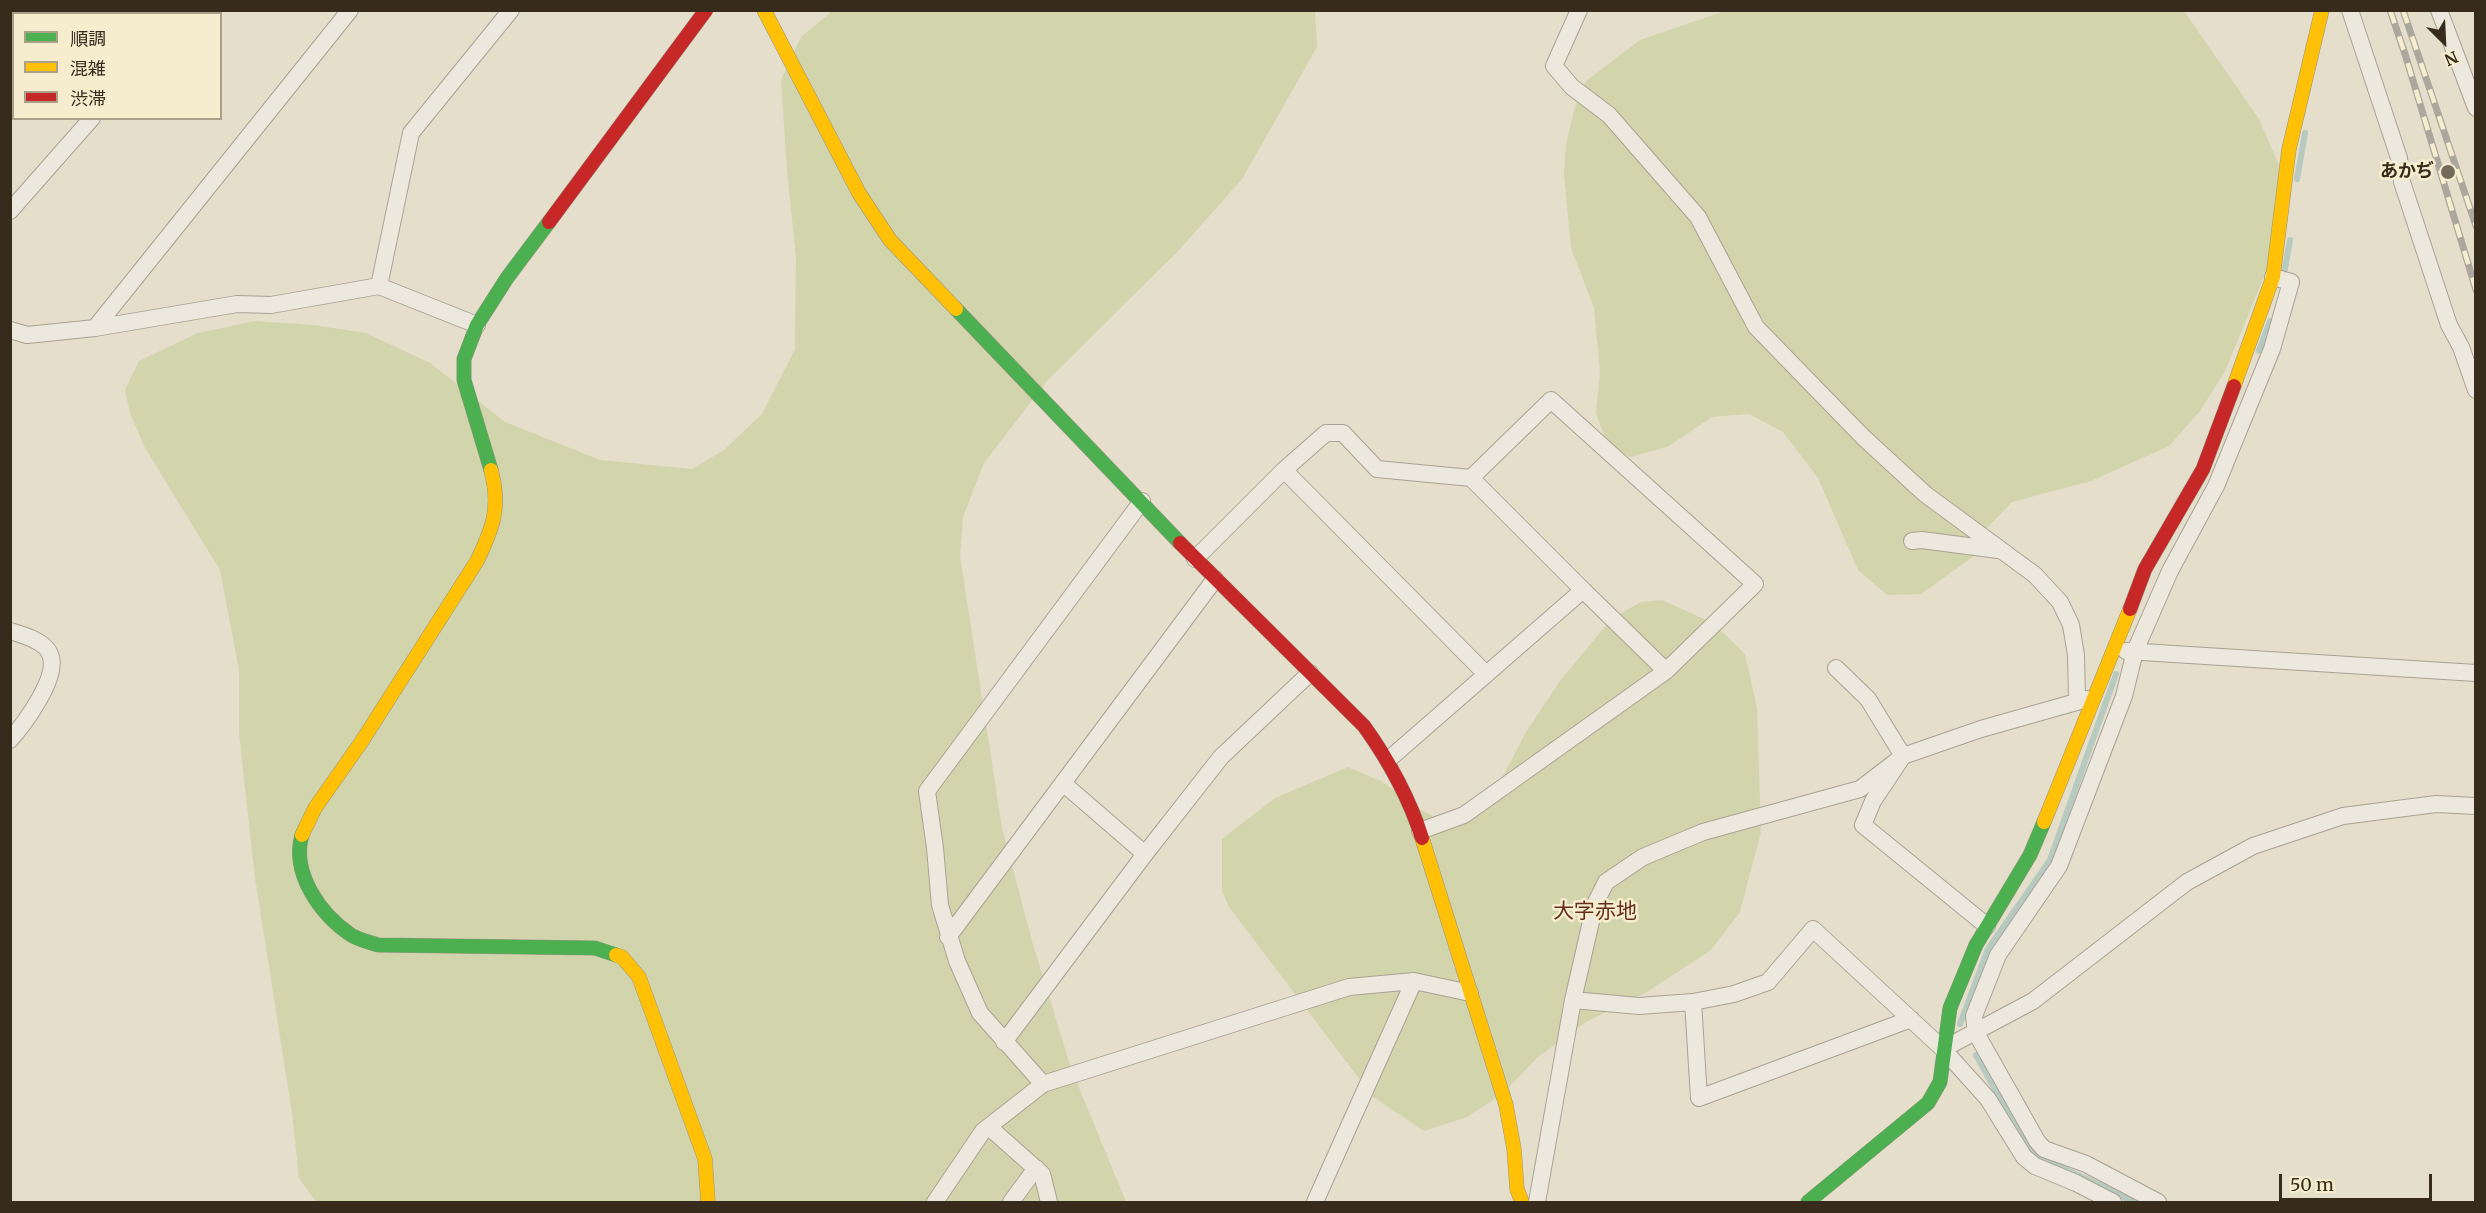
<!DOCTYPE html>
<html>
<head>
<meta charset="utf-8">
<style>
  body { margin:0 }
  #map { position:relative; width:2486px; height:1213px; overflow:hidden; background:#e4deca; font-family:Merriweather,"Noto Sans JP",serif }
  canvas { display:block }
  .frame { position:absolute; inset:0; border:12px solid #372b1c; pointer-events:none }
  .legend { position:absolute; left:12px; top:12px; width:210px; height:108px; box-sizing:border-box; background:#f6edcf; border:2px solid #aa9f87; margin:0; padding:8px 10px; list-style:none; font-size:18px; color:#372b1c }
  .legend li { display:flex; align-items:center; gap:12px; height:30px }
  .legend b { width:30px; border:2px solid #aa9f87 }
  .north { position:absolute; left:2414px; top:12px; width:60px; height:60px; -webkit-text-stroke:4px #f6edcf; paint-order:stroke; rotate:156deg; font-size:16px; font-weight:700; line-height:24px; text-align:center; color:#372b1c }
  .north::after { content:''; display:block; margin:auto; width:21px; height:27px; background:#372b1c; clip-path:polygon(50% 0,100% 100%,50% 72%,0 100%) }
  .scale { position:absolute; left:2279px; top:1174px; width:153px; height:27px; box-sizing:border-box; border:3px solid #372b1c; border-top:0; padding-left:8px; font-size:18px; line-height:21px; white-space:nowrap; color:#372b1c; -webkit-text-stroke:4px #f6edcf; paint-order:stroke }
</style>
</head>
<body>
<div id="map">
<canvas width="2486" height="1213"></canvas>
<div class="frame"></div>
<ul class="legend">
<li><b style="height:8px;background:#4caf50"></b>順調</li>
<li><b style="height:8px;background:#ffc107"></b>混雑</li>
<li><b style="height:8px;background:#c62828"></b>渋滞</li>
</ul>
<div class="north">N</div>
<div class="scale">50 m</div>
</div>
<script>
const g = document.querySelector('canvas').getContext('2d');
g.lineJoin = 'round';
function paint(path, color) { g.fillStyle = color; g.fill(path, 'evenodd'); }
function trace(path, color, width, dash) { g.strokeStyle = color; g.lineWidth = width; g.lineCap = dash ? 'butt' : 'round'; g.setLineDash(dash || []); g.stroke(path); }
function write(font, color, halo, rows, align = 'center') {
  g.font = font + ' Merriweather,"Noto Sans JP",serif'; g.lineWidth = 5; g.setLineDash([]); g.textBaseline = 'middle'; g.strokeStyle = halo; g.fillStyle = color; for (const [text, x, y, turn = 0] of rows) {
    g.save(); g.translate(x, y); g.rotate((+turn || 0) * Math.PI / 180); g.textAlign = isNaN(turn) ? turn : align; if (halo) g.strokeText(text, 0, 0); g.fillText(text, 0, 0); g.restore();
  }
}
paint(new Path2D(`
  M 832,11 L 1315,11 L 1317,47 L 1242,179 L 1180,249 L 1047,381 L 984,463 L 963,517 L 960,556 L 1002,828 L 1032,941 L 1071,1068 L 1126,1202 L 316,1202 L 299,1178 L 292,1113 L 255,878 L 239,733 L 239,670 L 220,570 L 145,448 L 130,413 L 125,390 L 139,361 L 198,333 L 255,321 L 313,325 L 366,333 L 430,363 L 505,422 L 600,460 L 692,469 L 724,450 L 762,414 L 795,349 L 796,258 L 787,171 L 781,80 L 801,37 Z
  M 1725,11 L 2184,11 L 2259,119 L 2284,177 L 2280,238 L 2225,371 L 2200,411 L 2169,446 L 2091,481 L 2012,502 L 1987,528 L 1974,556 L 1921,594 L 1887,595 L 1858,570 L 1818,478 L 1783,432 L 1749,414 L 1712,417 L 1669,446 L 1631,457 L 1608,447 L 1596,413 L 1600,371 L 1594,308 L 1571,248 L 1564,175 L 1566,144 L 1574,110 L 1586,81 L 1640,40 Z
  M 1662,600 L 1713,623 L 1745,654 L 1757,708 L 1761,832 L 1740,912 L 1711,950 L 1647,992 L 1586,1022 L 1538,1057 L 1502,1094 L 1467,1117 L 1424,1131 L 1373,1097 L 1229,907 L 1222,891 L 1222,839 L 1275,798 L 1348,767 L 1383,782 L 1417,808 L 1445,822 L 1501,780 L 1526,732 L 1560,681 L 1611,619 L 1641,602 Z`), '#d2d5ac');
trace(new Path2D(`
  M 2297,179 L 2305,133
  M 2284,274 L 2290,240
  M 2259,351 L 2270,321
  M 1960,1024 L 1988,949 L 2050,860 L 2116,674
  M 1976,1055 L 2025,1143 L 2035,1156 L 2100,1185 L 2133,1202`), '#b6cabf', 6);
const street = new Path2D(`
  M 1579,10 L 1554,66 L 1572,87 L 1609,115 L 1698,217 L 1756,327 L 1863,437 L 1925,494 L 2035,575 L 2060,602 L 2071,625 L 2076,655 L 2077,700
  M 2350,10 L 2399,158 L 2402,182 L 2449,325 L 2461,347 L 2476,390
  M 2439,10 L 2476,108
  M 184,14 L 187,10
  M 10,211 L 92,118
  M 379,286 L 411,133 L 511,10
  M 95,328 L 350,10
  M 10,330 L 27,335 L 95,328 L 237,304 L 271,305 L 379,286 L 477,325
  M 1284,470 L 1486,674
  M 1142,501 L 927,791 L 935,848 L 940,905 L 957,961 L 980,1013 L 1043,1084 L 1349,987 L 1414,981 L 1470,993
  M 1912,541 L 1922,540 L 1998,550
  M 1195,559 L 1284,470 L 1326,433 L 1343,433 L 1377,469 L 1471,478 L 1583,590 L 1388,760
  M 1583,590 L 1666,671
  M 10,631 C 23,635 45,641 50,654 C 60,676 25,723 10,740
  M 2126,651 L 2476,673
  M 1836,668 L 1868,699 L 1903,756 L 1873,801 L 1863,825 L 1987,926
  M 1064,784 L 1145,854
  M 1420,831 L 1464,815 L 1666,671 L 1755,584 L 1551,400 L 1471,478
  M 948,937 L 1215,579
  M 1573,1000 L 1639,1006 L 1693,1002
  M 1911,1019 L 1699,1098 L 1693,1002 L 1734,994 L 1768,982 L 1813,929 L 1943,1049 L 1988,1099 L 2024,1157 L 2035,1166 L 2076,1183 L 2113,1202
  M 1004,1042 L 1145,854 L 1221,757 L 1310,673
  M 1943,1049 L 2033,1001 L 2187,882 L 2253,846 L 2343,816 L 2436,804 L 2476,806
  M 989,1127 L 1042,1174 L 1049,1202
  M 935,1202 L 983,1131 L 1043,1084
  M 1011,1202 L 1036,1168
  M 1315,1202 L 1414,981
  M 1537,1202 L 1573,1000 L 1595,904 L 1606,882 L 1643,857 L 1703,832 L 1860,789 L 1903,756 L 1981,729 L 2087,699
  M 2158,1202 L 2086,1164 L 2044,1149 L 2037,1141 L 1976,1033 L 1974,1016 L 1998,955 L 2059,866 L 2124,696 L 2135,651 L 2170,571 L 2216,486 L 2272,349 L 2291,282 L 2273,277`);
const fast = new Path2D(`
  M 956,309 L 1180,543
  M 491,470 L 464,380 L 464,359 L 477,325 L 507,278 L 549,222
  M 302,835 C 291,873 320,914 351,935 C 359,940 369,942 378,945 L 595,948 L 616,955
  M 1808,1202 L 1928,1103 L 1940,1082 L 1950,1008 L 1976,945 L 2030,855 L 2044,822`);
const slow = new Path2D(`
  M 764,10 L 859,193 L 890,240 L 956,309
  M 2234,386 L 2273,277 L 2289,149 L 2322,10
  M 2044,822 L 2130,609
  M 302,835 L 315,808 L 362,741 L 477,561 C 493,528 501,507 491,470
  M 1422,838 L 1506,1105 L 1514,1149 L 1517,1189 L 1522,1202
  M 616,955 L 622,957 L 639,977 L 705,1159 L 708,1202`);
const jam = new Path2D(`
  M 549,222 L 706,10
  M 1180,543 L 1364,726 C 1389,761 1409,797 1422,838
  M 2130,609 L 2145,569 L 2203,469 L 2234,386`);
trace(street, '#a9a294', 18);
trace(fast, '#999284', 15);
trace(slow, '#999284', 15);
trace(jam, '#999284', 15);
trace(street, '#ece8dd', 16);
trace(fast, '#4caf50', 14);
trace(slow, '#ffc107', 14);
trace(jam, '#c62828', 14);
const rail = new Path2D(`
  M 2390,10 L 2405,54 L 2476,290
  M 2403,10 L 2476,226`);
trace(rail, '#aba79d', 7);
trace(rail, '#f6edcf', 4.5, [14]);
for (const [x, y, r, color] of [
  [2448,172,8,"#746a59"]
]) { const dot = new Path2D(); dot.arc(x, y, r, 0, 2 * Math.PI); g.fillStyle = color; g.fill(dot); trace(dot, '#f6edcf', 2); }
write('bold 18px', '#372b1c', '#f6edcf', [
  ["あかぢ",2434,172]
], 'right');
write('21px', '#652e1a', '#f6edcf', [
  ["大字赤地",1595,912]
]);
</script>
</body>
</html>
